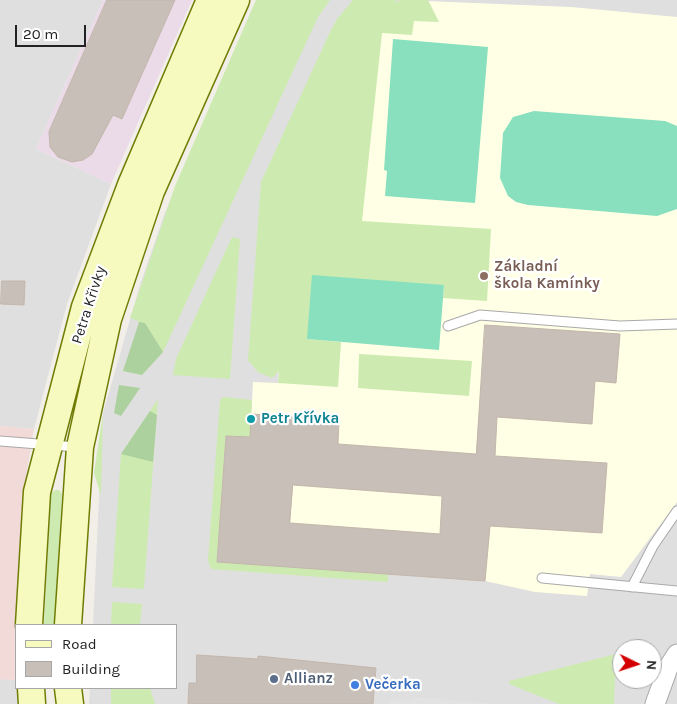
<!DOCTYPE html>
<html>
<head>
<meta charset="utf-8">
<style>
  body { margin:0 }
  #map { position:relative; width:677px; height:704px; overflow:hidden; background:#f2efe9; font-family:Karla,sans-serif }
  canvas { display:block }
  .legend { position:absolute; left:15px; top:624px; width:162px; height:65px; box-sizing:border-box; background:#fff; border:1px solid #a7a7a7; margin:0; padding:6px 9px; list-style:none; font-size:15px; color:#222 }
  .legend li { display:flex; align-items:center; gap:10px; height:25px }
  .legend b { width:25px; border:1px solid #a7a7a7 }
  .north { position:absolute; left:612px; top:639px; width:50px; height:50px; box-sizing:border-box; background:#fff; border:1px solid #a7a7a7; border-radius:50%; rotate:94deg; font-size:14px; font-weight:700; line-height:20px; text-align:center; color:#222 }
  .north::after { content:''; display:block; margin:auto; width:18px; height:22px; background:#d40000; clip-path:polygon(50% 0,100% 100%,50% 72%,0 100%) }
  .scale { position:absolute; left:15px; top:25px; width:71px; height:22px; box-sizing:border-box; border:2px solid #222; border-top:0; padding-left:6px; font-size:15px; line-height:18px; white-space:nowrap; color:#222; -webkit-text-stroke:4px #fff; paint-order:stroke }
</style>
</head>
<body>
<div id="map">
<canvas width="677" height="704"></canvas>
<ul class="legend">
<li><b style="height:6px;background:#f7fabf"></b>Road</li>
<li><b style="height:14px;background:#c7bfb8"></b>Building</li>
</ul>
<div class="north">N</div>
<div class="scale">20 m</div>
</div>
<script>
const g = document.querySelector('canvas').getContext('2d');
g.lineJoin = 'round';
function paint(path, color) { g.fillStyle = color; g.fill(path, 'evenodd'); }
function trace(path, color, width, dash) { g.strokeStyle = color; g.lineWidth = width; g.lineCap = dash ? 'butt' : 'round'; g.setLineDash(dash || []); g.stroke(path); }
function write(font, color, halo, rows, align = 'center') {
  g.font = font + ' Karla,sans-serif'; g.lineWidth = 4.5; g.setLineDash([]); g.textBaseline = 'middle'; g.strokeStyle = halo; g.fillStyle = color; for (const [text, x, y, turn = 0] of rows) {
    g.save(); g.translate(x, y); g.rotate((+turn || 0) * Math.PI / 180); g.textAlign = isNaN(turn) ? turn : align; if (halo) g.strokeText(text, 0, 0); g.fillText(text, 0, 0); g.restore();
  }
}
paint(new Path2D(`
  M 0,0 L 103,0 L 36,149 L 111,184 L 67,304 L 34,429 L 0,426 Z
  M 256,0 L 677,0 L 677,704 L 89,704 L 90,688 L 176,688 L 176,625 L 93,625 L 103,413 L 140,285 L 164,215 ZM 622,649 L 652,649 L 652,679 L 622,679 Z
  M 0,679 L 16,680 L 16,688 L 20,688 L 21,704 L 0,704 Z`), '#e0dfdf');
paint(new Path2D(`
  M 0,426 L 34,429 L 26,476 L 19,625 L 16,625 L 16,680 L 0,679 Z`), '#f2dad9');
paint(new Path2D(`
  M 103,0 L 192,0 L 111,184 L 36,149 Z`), '#ebdbe8');
paint(new Path2D(`
  M 401,0 L 571,7 L 677,17 L 677,502 L 621,577 L 590,574 L 587,596 L 535,592 L 485,581 L 217,562 L 226,436 L 250,437 L 253,382 L 278,383 L 283,304 L 338,90 Z`), '#ffffe5');
paint(new Path2D(`
  M 256,0 L 330,0 L 318,17 L 163,352 L 142,375 L 123,371 L 140,322 L 130,318 L 175,186 Z
  M 353,0 L 397,0 L 394,3 L 401,0 L 428,0 L 439,22 L 414,21 L 412,35 L 382,33 L 362,221 L 491,229 L 487,301 L 443,298 L 444,285 L 307,339 L 341,342 L 338,387 L 278,383 L 279,371 L 272,378 L 258,372 L 248,360 L 261,182 L 330,32 L 337,19 Z
  M 232,237 L 240,239 L 230,379 L 173,375 L 176,359 Z
  M 359,354 L 472,361 L 469,396 L 358,388 Z
  M 223,397 L 252,400 L 250,437 L 226,436 L 217,562 L 388,574 L 388,582 L 211,569 L 208,560 L 220,400 Z
  M 158,399 L 144,589 L 112,587 L 121,454 Z
  M 103,413 L 101,496 L 94,473 Z
  M 56,490 L 59,490 L 62,494 L 55,625 L 44,625 L 51,493 Z
  M 112,602 L 142,604 L 140,625 L 111,625 Z
  M 616,654 L 614,704 L 559,704 L 509,684 L 509,681 Z
  M 111,688 L 150,688 L 155,704 L 111,704 Z`), '#cdebb0');
paint(new Path2D(`
  M 139,322 L 145,323 L 163,352 L 142,375 L 123,371 Z
  M 119,385 L 140,388 L 121,416 L 114,413 Z
  M 150,411 L 157,415 L 153,462 L 121,454 Z`), '#add19e');
paint(new Path2D(`
  M 393,39 L 488,47 L 475,203 L 385,196 L 387,171 L 384,170 Z
  M 534,111 L 665,121 L 677,126 L 677,209 L 657,216 L 528,205 L 516,202 L 508,196 L 500,178 L 503,133 L 513,117 Z
  M 312,275 L 444,285 L 439,350 L 307,339 Z`), '#88e0be');
paint(new Path2D(`
  M 414,697 L 489,703 L 492,704 L 389,704 L 389,699 L 413,700 Z`), '#e2e2e2');
const building = new Path2D(`
  M 107,0 L 175,0 L 122,119 L 113,115 L 92,154 L 83,160 L 72,162 L 58,157 L 50,147 L 49,132 Z
  M 2,281 L 25,281 L 24,305 L 1,304 Z
  M 485,325 L 620,334 L 616,383 L 595,381 L 592,424 L 497,417 L 495,456 L 607,463 L 602,533 L 490,526 L 485,581 L 217,562 L 226,436 L 250,437 L 251,414 L 339,420 L 338,444 L 476,454 ZM 293,485 L 442,496 L 440,534 L 290,523 Z
  M 197,655 L 258,659 L 258,656 L 376,668 L 373,704 L 188,704 L 189,683 L 196,683 Z`);
paint(building, '#c7bfb8');
trace(building, '#c4b6ab', 1);
const lane = new Path2D(`
  M 448,326 L 480,315 L 620,326 L 677,324
  M 0,441 L 77,447
  M 542,578 L 677,591
  M 632,587 L 653,546 L 677,511`);
const street = new Path2D(`
  M 655,704 L 668,668 L 677,654`);
const secondary = new Path2D(`
  M 29,625 L 37,492 L 85,307 L 131,185 L 210,0
  M 68,625 L 80,447 L 108,319 L 151,191 L 236,0
  M 31,688 L 32,704
  M 68,688 L 70,704`);
trace(lane, '#a9a9a9', 11);
trace(street, '#a9a9a9', 21);
trace(secondary, '#707d05', 29);
trace(lane, '#fff', 9);
trace(street, '#fff', 19);
trace(secondary, '#f7fabf', 26);
for (const [x, y, r, color] of [
  [484,276,5,"#8d6e63"],
  [251,419,5,"#0f9aa8"],
  [274,679,5,"#5c6f8a"],
  [355,685,5,"#3f7fe0"]
]) { const dot = new Path2D(); dot.arc(x, y, r, 0, 2 * Math.PI); g.fillStyle = color; g.fill(dot); trace(dot, '#fff', 2); }
write('bold 15px', '#785e54', '#fff', [
  ["Základní",494,267],
  ["škola Kamínky",494,284]
], 'left');
write('15px', '#222', '#fff', [
  ["Petra Křivky",89,305,-72]
]);
write('bold 15px', '#0d838f', '#fff', [
  ["Petr Křívka",261,419]
], 'left');
write('bold 15px', '#4e5e75', '#fff', [
  ["Allianz",284,679]
], 'left');
write('bold 15px', '#366cbe', '#fff', [
  ["Večerka",365,685]
], 'left');
</script>
</body>
</html>
